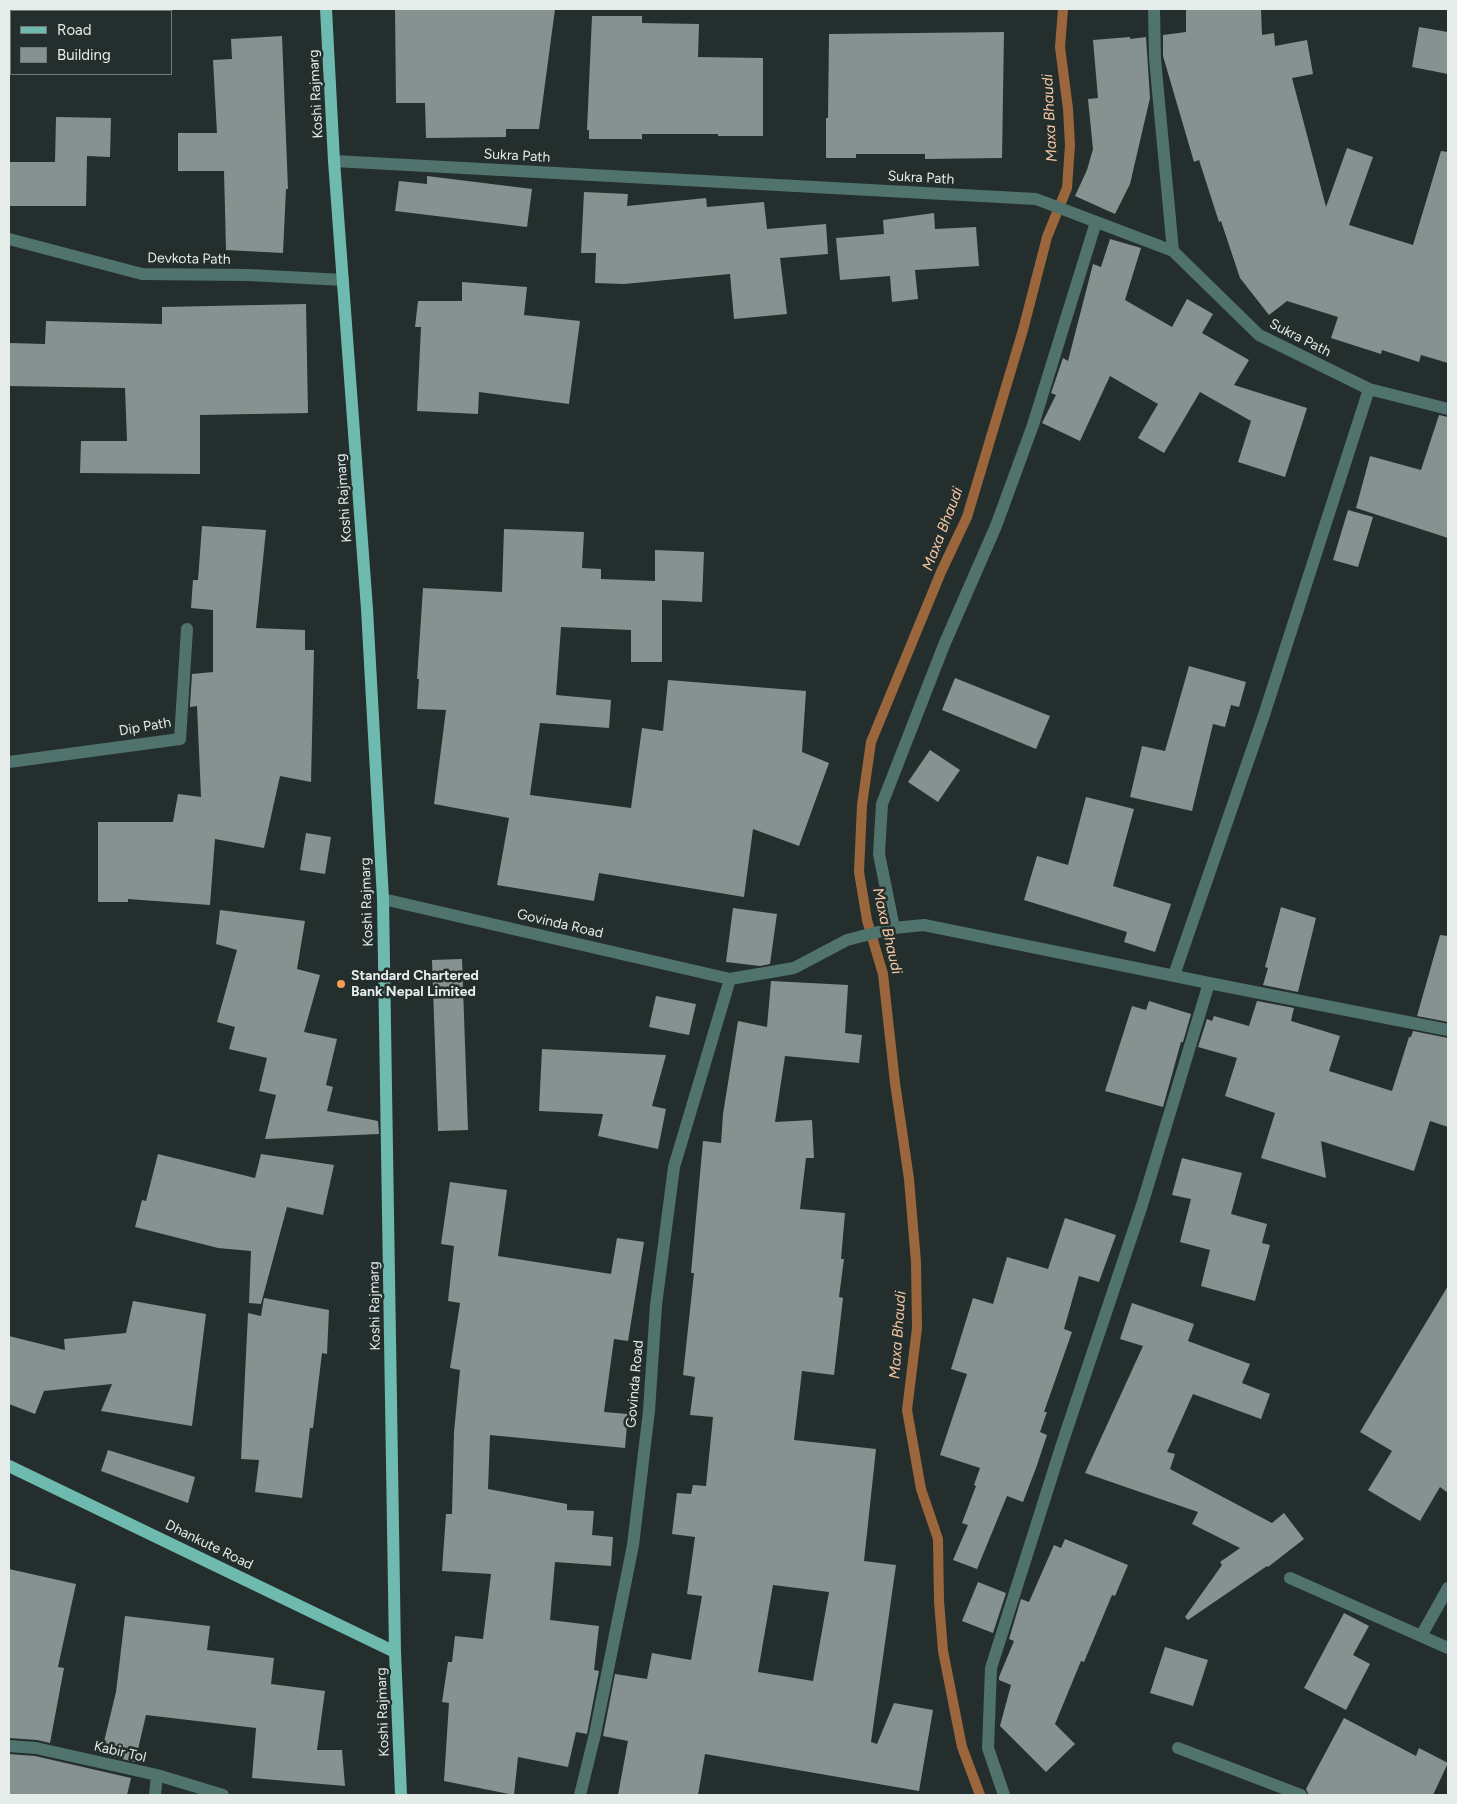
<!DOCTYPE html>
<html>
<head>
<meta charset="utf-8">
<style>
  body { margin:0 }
  #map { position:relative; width:1457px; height:1804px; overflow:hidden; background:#242f2d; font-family:Figtree,sans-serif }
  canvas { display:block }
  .frame { position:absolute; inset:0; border:10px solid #e5ecea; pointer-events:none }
  .legend { position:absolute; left:10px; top:10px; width:162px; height:65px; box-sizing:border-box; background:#242f2d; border:1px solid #717b79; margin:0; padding:6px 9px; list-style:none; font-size:15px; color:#e5ecea }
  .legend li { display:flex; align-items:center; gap:10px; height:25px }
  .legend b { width:25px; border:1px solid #717b79 }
</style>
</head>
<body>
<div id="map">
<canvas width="1457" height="1804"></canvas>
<div class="frame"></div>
<ul class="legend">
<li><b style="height:6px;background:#6fbaae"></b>Road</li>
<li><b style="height:14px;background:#869290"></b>Building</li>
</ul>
</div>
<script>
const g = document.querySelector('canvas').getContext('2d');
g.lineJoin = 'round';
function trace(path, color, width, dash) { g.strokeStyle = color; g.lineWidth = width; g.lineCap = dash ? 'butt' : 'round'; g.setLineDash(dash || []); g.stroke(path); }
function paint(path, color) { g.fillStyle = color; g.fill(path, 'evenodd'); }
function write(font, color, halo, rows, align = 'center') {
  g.font = font + ' Figtree,sans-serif'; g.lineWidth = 5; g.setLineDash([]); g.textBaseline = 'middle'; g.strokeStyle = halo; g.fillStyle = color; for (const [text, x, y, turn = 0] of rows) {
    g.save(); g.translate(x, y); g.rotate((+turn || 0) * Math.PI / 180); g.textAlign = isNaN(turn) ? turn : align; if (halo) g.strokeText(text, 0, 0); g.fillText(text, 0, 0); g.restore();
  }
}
trace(new Path2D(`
  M 980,1795 L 962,1747 L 943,1651 L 939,1601 L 938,1539 L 921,1489 L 907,1410 L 917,1328 L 916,1262 L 909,1179 L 895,1083 L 883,974 L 867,920 L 859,872 L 862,805 L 871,742 L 941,572 L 967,517 L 1023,330 L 1047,237 L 1067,188 L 1070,145 L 1068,109 L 1060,47 L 1063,9`), '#9c663c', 10);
paint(new Path2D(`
  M 395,9 L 555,9 L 539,129 L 506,129 L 506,137 L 426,138 L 425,103 L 396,103 Z
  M 1186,9 L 1261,9 L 1262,35 L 1274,33 L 1275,46 L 1307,40 L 1313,74 L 1292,78 L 1326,207 L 1347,148 L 1373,157 L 1349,225 L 1413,245 L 1441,151 L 1448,152 L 1448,363 L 1421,355 L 1419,362 L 1382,350 L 1381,354 L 1331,338 L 1338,317 L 1287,301 L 1269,315 L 1240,278 L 1221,221 L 1219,222 L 1199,160 L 1194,162 L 1163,56 L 1163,35 L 1186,32 Z
  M 592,16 L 642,16 L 642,23 L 699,24 L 698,57 L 763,58 L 763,136 L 718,136 L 718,134 L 642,134 L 642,139 L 589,139 L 589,130 L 587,130 Z
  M 1419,27 L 1448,32 L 1448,74 L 1412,67 Z
  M 1004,32 L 1002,158 L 925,159 L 925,154 L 856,154 L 856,158 L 826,158 L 826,118 L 828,118 L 829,34 Z
  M 282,36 L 288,189 L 286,189 L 283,253 L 226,250 L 224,171 L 178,171 L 178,133 L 217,133 L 213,60 L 232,59 L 231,39 Z
  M 1130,37 L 1130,39 L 1146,37 L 1150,98 L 1130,184 L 1115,214 L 1075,196 L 1087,170 L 1093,149 L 1088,99 L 1098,98 L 1093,40 Z
  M 56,117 L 111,118 L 110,157 L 87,156 L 86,206 L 9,206 L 9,162 L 55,162 Z
  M 427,176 L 532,189 L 527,227 L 395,211 L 399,181 L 427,184 Z
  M 584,192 L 628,194 L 627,206 L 706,198 L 707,207 L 764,202 L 767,229 L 826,224 L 828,254 L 780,258 L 787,314 L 734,319 L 730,274 L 624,284 L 595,283 L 596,253 L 581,253 Z
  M 934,213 L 935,229 L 976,227 L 979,266 L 915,270 L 918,299 L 892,302 L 890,276 L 840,280 L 836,238 L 884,234 L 883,220 Z
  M 1110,239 L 1141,248 L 1125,300 L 1172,327 L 1187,299 L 1213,314 L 1202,333 L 1249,360 L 1234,385 L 1307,408 L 1285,477 L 1238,462 L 1251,421 L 1200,392 L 1164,453 L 1138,438 L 1158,404 L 1110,376 L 1080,441 L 1042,423 L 1056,395 L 1051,393 L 1063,358 L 1068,361 L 1093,264 L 1101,267 Z
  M 462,282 L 527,287 L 524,315 L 580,321 L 569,404 L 479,392 L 478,414 L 417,411 L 421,327 L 415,327 L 418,301 L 462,301 Z
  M 306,304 L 308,413 L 200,415 L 200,474 L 80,473 L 81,441 L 127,441 L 125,388 L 9,386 L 9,343 L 45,344 L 46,321 L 162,324 L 162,307 Z
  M 1439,415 L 1448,417 L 1448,538 L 1356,508 L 1370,456 L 1421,470 Z
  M 1348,510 L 1373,517 L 1358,567 L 1333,560 Z
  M 202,526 L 266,530 L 256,628 L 305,630 L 305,650 L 314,650 L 311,782 L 280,776 L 264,848 L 215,839 L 210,905 L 128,899 L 128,902 L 98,902 L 98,822 L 173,822 L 178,794 L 201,797 L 197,706 L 190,707 L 190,705 L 192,674 L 213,672 L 213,610 L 191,608 L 193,580 L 198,580 Z
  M 504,529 L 584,532 L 582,568 L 601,569 L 601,579 L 655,581 L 655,550 L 704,552 L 702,602 L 662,600 L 662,662 L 631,662 L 631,630 L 561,627 L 556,695 L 611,700 L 609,728 L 540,723 L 530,795 L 631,808 L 642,728 L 663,731 L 668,680 L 806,691 L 802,752 L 829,763 L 799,846 L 753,829 L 744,897 L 599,873 L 594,901 L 497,885 L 509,818 L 434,804 L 446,710 L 417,709 L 419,679 L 417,679 L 423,588 L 502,592 Z
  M 1189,666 L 1246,682 L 1239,707 L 1231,705 L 1225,727 L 1213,724 L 1192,811 L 1130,797 L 1142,746 L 1165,751 Z
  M 955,678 L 1050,716 L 1036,749 L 942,710 Z
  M 930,750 L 960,770 L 938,802 L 908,782 Z
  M 1086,797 L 1134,809 L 1113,886 L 1171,904 L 1155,952 L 1124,942 L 1127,932 L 1024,900 L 1037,856 L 1068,865 Z
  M 306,833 L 331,837 L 325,874 L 300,870 Z
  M 1281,907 L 1316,918 L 1298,992 L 1263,985 L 1268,968 L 1265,967 Z
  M 733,908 L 777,914 L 770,964 L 760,966 L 726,962 Z
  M 220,910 L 305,921 L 297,969 L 320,975 L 304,1032 L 337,1039 L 326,1085 L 333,1087 L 327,1111 L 378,1121 L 379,1134 L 265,1139 L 276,1095 L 259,1091 L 267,1058 L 229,1049 L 235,1027 L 217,1022 L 237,950 L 216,944 Z
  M 1440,935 L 1448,936 L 1448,1022 L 1417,1016 Z
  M 462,959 L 468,1130 L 438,1131 L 432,960 Z
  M 771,981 L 848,985 L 845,1033 L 862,1035 L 859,1063 L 785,1056 L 775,1122 L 812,1120 L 814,1158 L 806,1158 L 800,1209 L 845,1213 L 841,1259 L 844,1259 L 839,1297 L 843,1298 L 834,1375 L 802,1371 L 794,1440 L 876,1449 L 864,1561 L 896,1565 L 871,1742 L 877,1744 L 894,1703 L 933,1710 L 919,1791 L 705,1754 L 698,1795 L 618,1795 L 628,1741 L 603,1736 L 615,1674 L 647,1679 L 652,1653 L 691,1660 L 702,1596 L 687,1594 L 695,1537 L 672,1534 L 677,1493 L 691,1494 L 693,1485 L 706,1486 L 713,1417 L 690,1415 L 695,1377 L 683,1375 L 694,1273 L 691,1273 L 703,1141 L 721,1143 L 723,1114 L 738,1021 L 767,1027 ZM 773,1585 L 829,1592 L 813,1681 L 758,1672 Z
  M 656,996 L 696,1004 L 689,1035 L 649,1027 Z
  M 1149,1001 L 1191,1014 L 1183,1042 L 1181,1042 L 1163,1107 L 1105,1091 L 1132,1006 L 1146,1010 Z
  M 1257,1001 L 1294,1008 L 1291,1021 L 1340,1036 L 1329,1071 L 1392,1091 L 1409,1037 L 1411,1037 L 1413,1031 L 1448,1038 L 1448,1127 L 1430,1121 L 1414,1171 L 1321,1141 L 1326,1178 L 1261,1158 L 1275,1113 L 1225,1096 L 1237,1058 L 1198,1047 L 1207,1019 L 1212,1021 L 1214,1016 L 1249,1026 Z
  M 542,1049 L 666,1055 L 652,1106 L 666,1109 L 658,1149 L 598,1136 L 603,1114 L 539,1111 Z
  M 158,1154 L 255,1178 L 261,1154 L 334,1165 L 323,1215 L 287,1207 L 261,1304 L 249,1303 L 251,1251 L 218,1248 L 135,1227 L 142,1200 L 146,1201 Z
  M 1182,1158 L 1242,1173 L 1231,1214 L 1267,1224 L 1262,1243 L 1270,1245 L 1255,1301 L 1201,1286 L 1210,1250 L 1180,1242 L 1191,1199 L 1172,1195 Z
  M 450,1182 L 507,1190 L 498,1256 L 611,1274 L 617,1238 L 644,1242 L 628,1341 L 614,1339 L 604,1412 L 628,1414 L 625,1448 L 490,1435 L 488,1489 L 567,1504 L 567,1510 L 594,1511 L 592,1535 L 613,1537 L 611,1566 L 555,1562 L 550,1620 L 599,1626 L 594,1670 L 599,1671 L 587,1734 L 576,1732 L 568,1767 L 518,1757 L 514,1795 L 444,1781 L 449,1703 L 442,1702 L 448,1662 L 452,1662 L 455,1636 L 483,1639 L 491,1574 L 442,1571 L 446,1514 L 452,1514 L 454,1432 L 460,1370 L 450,1368 L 460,1303 L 448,1301 L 454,1246 L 441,1244 Z
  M 1065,1218 L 1116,1235 L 1099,1282 L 1079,1276 L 1064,1329 L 1072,1332 L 1044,1412 L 1047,1412 L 1040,1432 L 1047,1435 L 1036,1468 L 1023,1502 L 1007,1496 L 977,1569 L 953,1560 L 968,1525 L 962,1523 L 976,1486 L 974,1485 L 980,1468 L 940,1455 L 967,1374 L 951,1369 L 973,1298 L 993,1304 L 1007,1257 L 1048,1269 Z
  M 1448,1286 L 1448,1493 L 1440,1487 L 1420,1521 L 1368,1490 L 1392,1451 L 1360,1432 Z
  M 264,1298 L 329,1310 L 327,1354 L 322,1353 L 313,1428 L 310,1428 L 302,1498 L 255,1492 L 259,1460 L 241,1459 L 248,1313 L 261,1316 Z
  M 133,1301 L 206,1314 L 192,1426 L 101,1411 L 112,1384 L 44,1391 L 35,1414 L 9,1404 L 9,1336 L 65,1350 L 64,1339 L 126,1333 Z
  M 1132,1303 L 1194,1324 L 1188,1341 L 1250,1364 L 1242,1383 L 1270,1394 L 1261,1419 L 1193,1394 L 1167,1452 L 1175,1454 L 1170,1469 L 1272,1523 L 1284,1513 L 1304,1539 L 1268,1567 L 1267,1566 L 1188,1620 L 1185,1617 L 1222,1565 L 1220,1562 L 1240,1548 L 1192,1524 L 1198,1512 L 1085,1473 L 1143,1346 L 1120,1339 Z
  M 108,1450 L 195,1477 L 188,1503 L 101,1471 Z
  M 1065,1539 L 1128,1565 L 1115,1596 L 1112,1595 L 1084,1662 L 1081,1661 L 1055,1724 L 1075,1744 L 1046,1772 L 1000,1726 L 1011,1685 L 999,1680 L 999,1677 L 1014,1641 L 1009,1639 L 1021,1599 L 1029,1602 L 1054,1545 L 1061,1548 Z
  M 9,1569 L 76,1584 L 58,1667 L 64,1668 L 50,1743 L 37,1740 L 9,1738 Z
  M 978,1582 L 1006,1593 L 993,1633 L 962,1621 Z
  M 1344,1613 L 1369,1626 L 1353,1655 L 1370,1664 L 1346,1710 L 1304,1688 Z
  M 125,1616 L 210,1626 L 207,1650 L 274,1658 L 271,1684 L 325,1691 L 317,1750 L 342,1750 L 345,1786 L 252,1778 L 256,1728 L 146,1715 L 135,1762 L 101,1754 L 116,1692 Z
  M 1165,1647 L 1208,1660 L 1193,1706 L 1150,1693 Z
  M 1344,1718 L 1416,1756 L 1419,1748 L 1448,1763 L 1433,1795 L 1309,1795 L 1306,1789 Z
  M 9,1754 L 35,1756 L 131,1778 L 127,1795 L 9,1795 Z`), '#869290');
trace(new Path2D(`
  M 1154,9 L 1155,59 L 1173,251
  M 334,161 L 1036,199 L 1173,251 L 1259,335 L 1369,389 L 1448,409
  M 9,239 L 142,274 L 249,275 L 343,280
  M 9,762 L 180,739 L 187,629
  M 383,899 L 730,979
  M 894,928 L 879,854 L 882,804 L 944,645 L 996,526 L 1033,425 L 1096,222
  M 1174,975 L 1264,715 L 1369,389
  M 1290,1578 L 1448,1648
  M 1421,1636 L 1448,1588
  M 9,1746 L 36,1748 L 157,1775 L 223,1795
  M 1178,1748 L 1301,1795
  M 155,1795 L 157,1775
  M 580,1795 L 595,1734 L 633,1545 L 649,1411 L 656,1305 L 674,1167 L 730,979 L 794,968 L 847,940 L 894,928 L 924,925 L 1209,983 L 1448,1030
  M 1004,1795 L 988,1748 L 991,1668 L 1063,1441 L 1142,1205 L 1209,983`), '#50736d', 12);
trace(new Path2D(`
  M 326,9 L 334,161 L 367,609 L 383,899 L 395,1652 L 401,1795
  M 9,1466 L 395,1652`), '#6fbaae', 12);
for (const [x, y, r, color] of [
  [341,984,5,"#fb9e51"]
]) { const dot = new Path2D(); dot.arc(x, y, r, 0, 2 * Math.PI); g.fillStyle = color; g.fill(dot); trace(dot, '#242f2d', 2); }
write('14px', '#e5ecea', '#242f2d', [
  ["Koshi Rajmarg",316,94,-93],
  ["Sukra Path",517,156,3],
  ["Sukra Path",921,178,3],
  ["Devkota Path",189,259,1],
  ["Sukra Path",1300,338,27],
  ["Koshi Rajmarg",344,498,-94],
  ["Dip Path",145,727,-10],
  ["Koshi Rajmarg",367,902,-92],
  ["Govinda Road",560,924,13],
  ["Koshi Rajmarg",375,1306,-91],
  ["Govinda Road",635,1384,-85],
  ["Dhankute Road",209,1545,26],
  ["Koshi Rajmarg",383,1712,-92],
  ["Kabir Tol",120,1752,13]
]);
write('bold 14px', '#e5ecea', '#242f2d', [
  ["Standard Chartered",351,976],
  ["Bank Nepal Limited",351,992]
], 'left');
write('italic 15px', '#f6c7a3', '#242f2d', [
  ["Maxa Bhaudi",1050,118,-93],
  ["Maxa Bhaudi",943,529,-69],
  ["Maxa Bhaudi",887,931,77],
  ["Maxa Bhaudi",898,1335,-86]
]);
</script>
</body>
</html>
